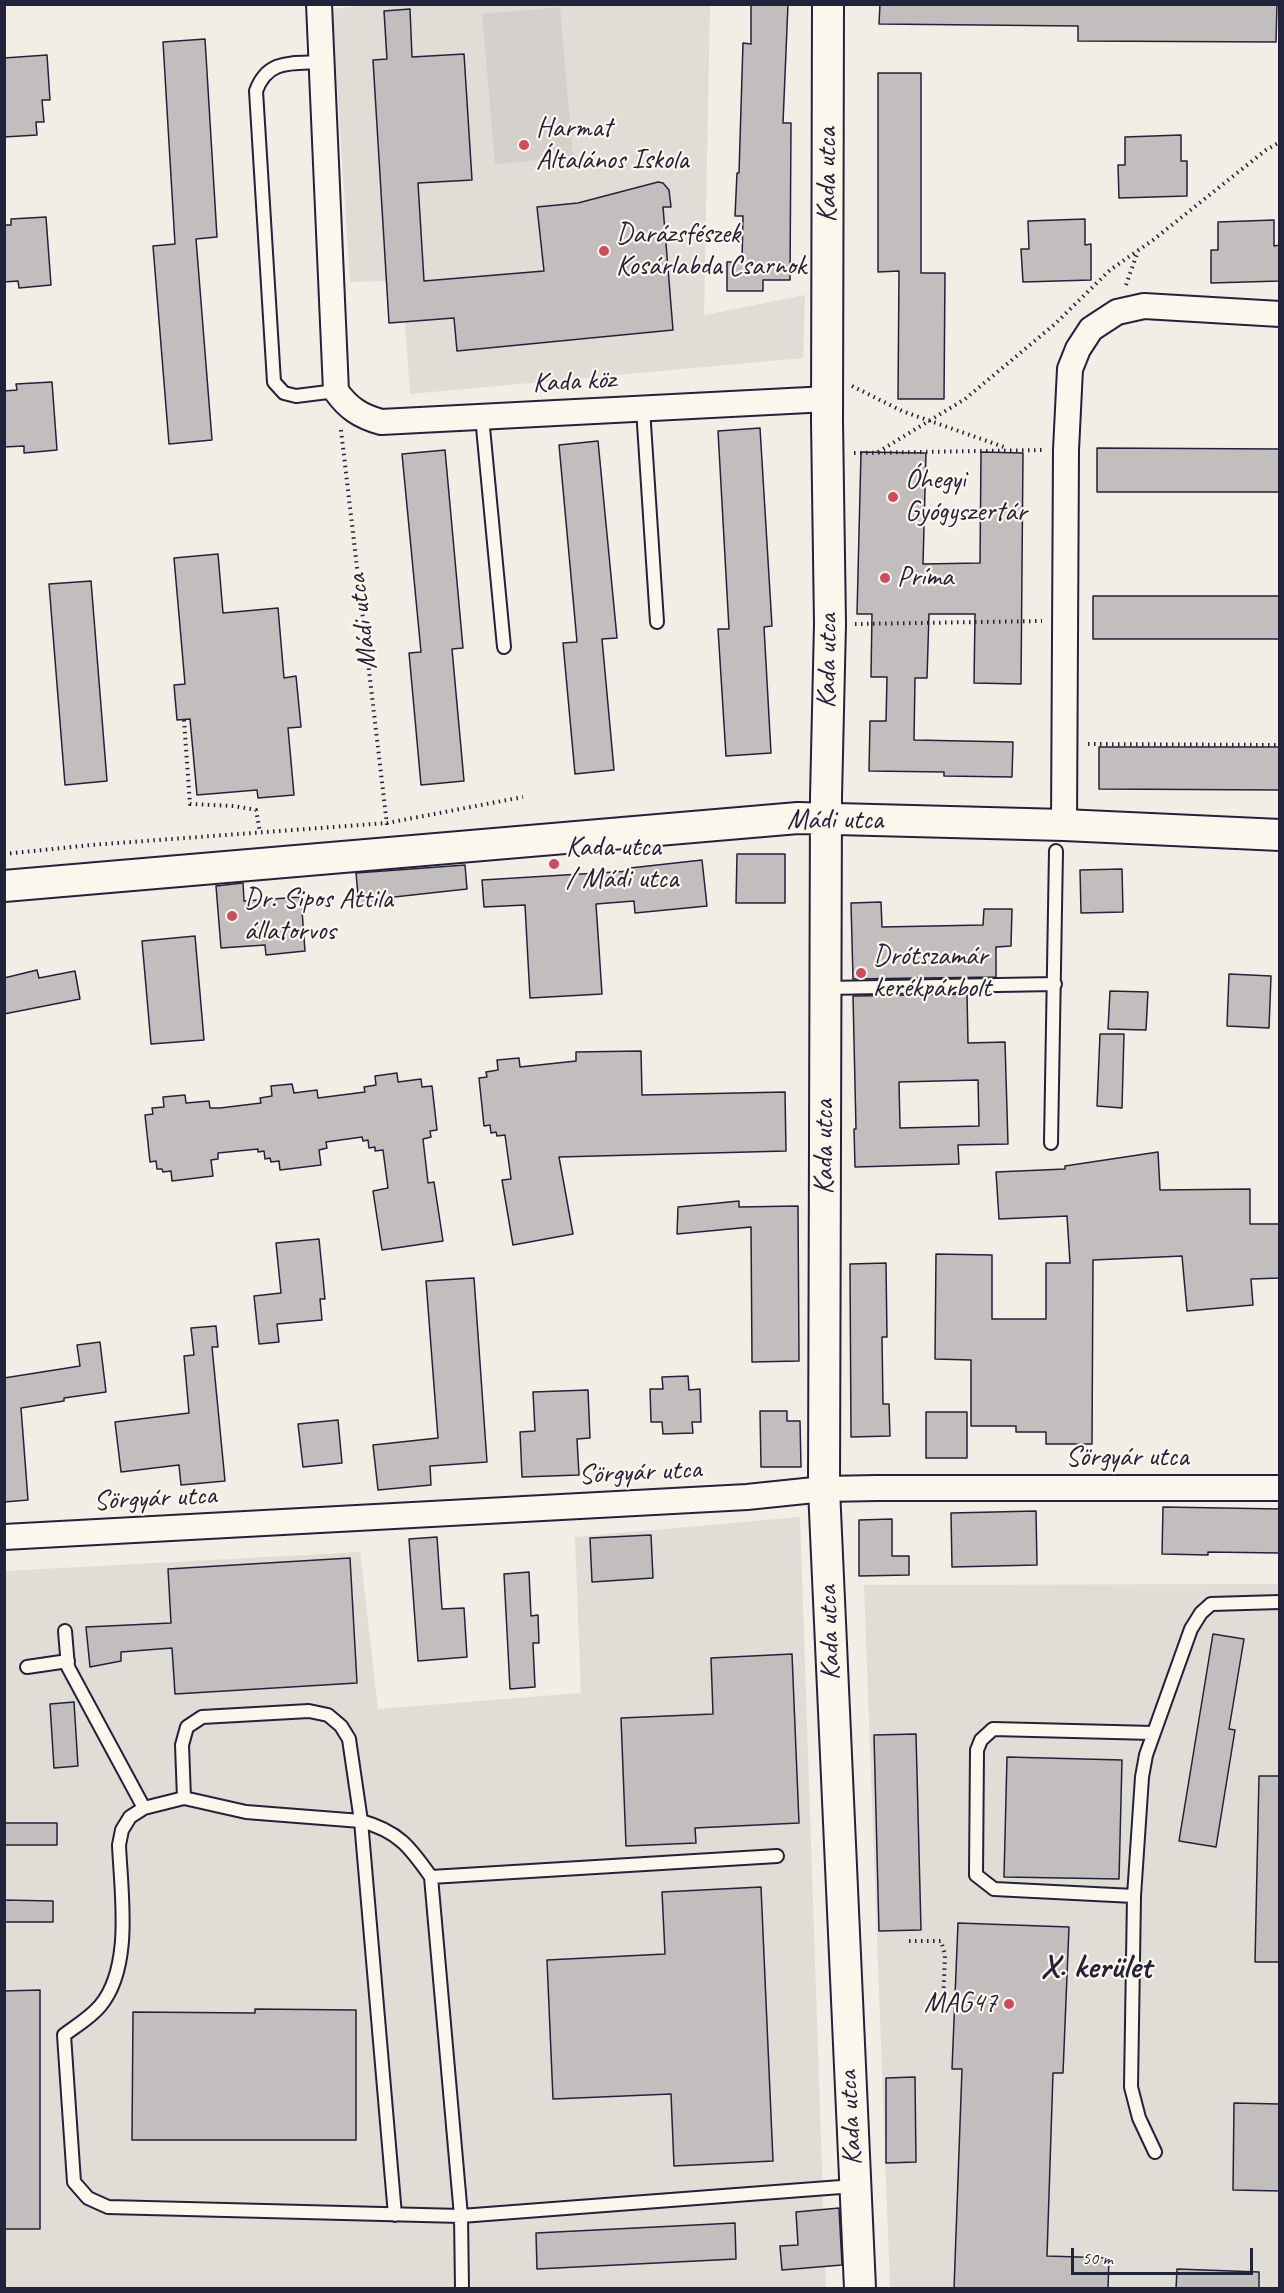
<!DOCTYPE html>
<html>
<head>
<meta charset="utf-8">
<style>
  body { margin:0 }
  #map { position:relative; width:1284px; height:2293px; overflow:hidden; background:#f2eee5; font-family:Caveat,sans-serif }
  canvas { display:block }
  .frame { position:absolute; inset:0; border:6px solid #22223b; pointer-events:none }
  .scale { position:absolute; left:1071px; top:2248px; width:182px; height:27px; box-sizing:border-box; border:3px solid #22223b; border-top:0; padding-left:8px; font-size:18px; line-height:21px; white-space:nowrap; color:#22223b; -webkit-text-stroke:4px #fbf7ec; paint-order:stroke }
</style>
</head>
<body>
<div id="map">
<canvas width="1284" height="2293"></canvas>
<div class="frame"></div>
<div class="scale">50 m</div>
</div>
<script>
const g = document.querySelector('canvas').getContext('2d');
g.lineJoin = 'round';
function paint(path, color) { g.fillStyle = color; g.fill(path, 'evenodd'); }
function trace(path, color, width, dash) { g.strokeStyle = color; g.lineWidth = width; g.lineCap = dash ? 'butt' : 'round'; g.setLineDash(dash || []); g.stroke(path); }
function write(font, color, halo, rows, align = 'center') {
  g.font = font + ' Caveat,sans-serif'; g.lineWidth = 4.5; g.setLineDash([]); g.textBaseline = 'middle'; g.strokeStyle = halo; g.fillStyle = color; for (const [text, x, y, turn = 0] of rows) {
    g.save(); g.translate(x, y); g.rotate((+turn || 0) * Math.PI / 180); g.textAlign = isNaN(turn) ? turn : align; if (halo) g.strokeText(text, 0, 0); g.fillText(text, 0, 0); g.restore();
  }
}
paint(new Path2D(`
  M 381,4 L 710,5 L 704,315 L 805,295 L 803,358 L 410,394 L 405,322 L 389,323 L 386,281 L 350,282 L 332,9 Z
  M 800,1517 L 826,2288 L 5,2288 L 5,1571 L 360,1552 L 378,1709 L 581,1693 L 575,1537 Z
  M 1279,1584 L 1279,2288 L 890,2288 L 864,1585 Z`), '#e0dcd6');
paint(new Path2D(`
  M 560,7 L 573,157 L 495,164 L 482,14 Z`), '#d4d1cc');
const building = new Path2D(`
  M 751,4 L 788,4 L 783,123 L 791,123 L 790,280 L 763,280 L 763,291 L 727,291 L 727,262 L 742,262 L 743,216 L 735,216 L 737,173 L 739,173 L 743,43 L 751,44 Z
  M 880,4 L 1277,4 L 1276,42 L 1078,41 L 1078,26 L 879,24 Z
  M 410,9 L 412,57 L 464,54 L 472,180 L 418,183 L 424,281 L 544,271 L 537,207 L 578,203 L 658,182 L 663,183 L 669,190 L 671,207 L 663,207 L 673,330 L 457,351 L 454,318 L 389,323 L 373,60 L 387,59 L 384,11 Z
  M 205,39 L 217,237 L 196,239 L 212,440 L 169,444 L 153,246 L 175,244 L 163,42 Z
  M 47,55 L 50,100 L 42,100 L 44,122 L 36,122 L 37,135 L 4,137 L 4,58 Z
  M 878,73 L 921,73 L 921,273 L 945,273 L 944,399 L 898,399 L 899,271 L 878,272 Z
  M 1181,135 L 1181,161 L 1187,161 L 1187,196 L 1119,198 L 1118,165 L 1125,165 L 1125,137 Z
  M 46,217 L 51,285 L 19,288 L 18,281 L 4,282 L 4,225 L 11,225 L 11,219 Z
  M 1085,219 L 1085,245 L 1091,244 L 1091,280 L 1023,282 L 1021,249 L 1029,249 L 1028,221 Z
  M 1274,220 L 1274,246 L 1280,245 L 1280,281 L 1211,283 L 1211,250 L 1218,250 L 1218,222 Z
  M 52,382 L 57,450 L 24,453 L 24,446 L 4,447 L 4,391 L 17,390 L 16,384 Z
  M 760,428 L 772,626 L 764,627 L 771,753 L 726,756 L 718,629 L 729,629 L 718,431 Z
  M 598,441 L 617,638 L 602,639 L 614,770 L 575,774 L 563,643 L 577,642 L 559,445 Z
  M 1097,448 L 1280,449 L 1280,492 L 1097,492 Z
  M 445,450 L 463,648 L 452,649 L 464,781 L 421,785 L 409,653 L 421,652 L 402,454 Z
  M 861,452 L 926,453 L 923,564 L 980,563 L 981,452 L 1023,453 L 1021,684 L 974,683 L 975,614 L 929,614 L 927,678 L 915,678 L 914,740 L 1013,742 L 1012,777 L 944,776 L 944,772 L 869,771 L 870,721 L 886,721 L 887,677 L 871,677 L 872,614 L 857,614 Z
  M 218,554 L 223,613 L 278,608 L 284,678 L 296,676 L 301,727 L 288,728 L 294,795 L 258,798 L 257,790 L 197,795 L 190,719 L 177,720 L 174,685 L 185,684 L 174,558 Z
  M 91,581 L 107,781 L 65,785 L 49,584 Z
  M 1093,596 L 1280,596 L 1280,639 L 1093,639 Z
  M 1099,747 L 1280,747 L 1280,790 L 1099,789 Z
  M 737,854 L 785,854 L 785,903 L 736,903 Z
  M 702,860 L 707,906 L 635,913 L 634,901 L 596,904 L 602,994 L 530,998 L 525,905 L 484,907 L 482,880 L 631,871 L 630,868 Z
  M 465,865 L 467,889 L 394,897 L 394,904 L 359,906 L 356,873 Z
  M 1122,869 L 1123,912 L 1081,913 L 1080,870 Z
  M 243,883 L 244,901 L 301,897 L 305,951 L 266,955 L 265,945 L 221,948 L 216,886 Z
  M 881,902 L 882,927 L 983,925 L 984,909 L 1012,909 L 1011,946 L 996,947 L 996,977 L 853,979 L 851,903 Z
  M 195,936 L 204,1040 L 151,1044 L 142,941 Z
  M 37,970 L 39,978 L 75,971 L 80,999 L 4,1014 L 4,978 Z
  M 1229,974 L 1271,976 L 1269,1028 L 1227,1026 Z
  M 1110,991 L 1148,992 L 1146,1030 L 1108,1029 Z
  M 967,994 L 968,1043 L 1005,1042 L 1008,1144 L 958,1145 L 959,1164 L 855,1167 L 854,1129 L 856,1129 L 853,996 ZM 978,1080 L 979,1126 L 900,1128 L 899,1082 Z
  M 1100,1034 L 1124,1034 L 1122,1108 L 1097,1106 Z
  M 641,1051 L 642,1095 L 785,1092 L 786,1151 L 559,1157 L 573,1234 L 513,1245 L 502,1180 L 511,1179 L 505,1135 L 497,1136 L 496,1132 L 491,1133 L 490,1125 L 484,1126 L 479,1078 L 487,1077 L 486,1072 L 498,1070 L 497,1060 L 519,1058 L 520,1067 L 576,1061 L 576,1052 Z
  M 397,1073 L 398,1082 L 421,1079 L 422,1087 L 432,1086 L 437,1130 L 430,1131 L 431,1137 L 423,1139 L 428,1183 L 434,1182 L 443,1241 L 382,1250 L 373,1191 L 388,1188 L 383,1150 L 375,1151 L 375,1147 L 369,1148 L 368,1140 L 363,1141 L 362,1137 L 326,1142 L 327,1148 L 319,1150 L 321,1165 L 280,1170 L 279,1161 L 271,1162 L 270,1158 L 265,1159 L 264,1151 L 258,1152 L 258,1149 L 218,1153 L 218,1159 L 211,1160 L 213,1176 L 172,1181 L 171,1171 L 163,1172 L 162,1169 L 157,1169 L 156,1161 L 150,1162 L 145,1115 L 153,1114 L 152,1108 L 164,1107 L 163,1097 L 185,1095 L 186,1103 L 209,1101 L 210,1108 L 220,1108 L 261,1103 L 260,1098 L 272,1096 L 271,1086 L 292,1084 L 294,1093 L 317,1090 L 318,1098 L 365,1092 L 364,1087 L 376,1085 L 375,1076 Z
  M 1158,1152 L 1160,1190 L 1250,1189 L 1250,1224 L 1280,1224 L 1280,1278 L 1251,1279 L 1253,1305 L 1187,1311 L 1182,1256 L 1093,1260 L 1092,1444 L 1046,1444 L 1046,1432 L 1016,1432 L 1016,1426 L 971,1426 L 971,1360 L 935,1359 L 936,1254 L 992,1255 L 992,1319 L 1046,1319 L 1046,1263 L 1070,1263 L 1067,1216 L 999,1219 L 996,1172 L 1065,1169 L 1065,1166 Z
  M 739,1201 L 739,1207 L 798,1206 L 799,1361 L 752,1362 L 751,1227 L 677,1234 L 678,1207 Z
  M 319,1239 L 325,1299 L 320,1299 L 322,1320 L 277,1324 L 279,1342 L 259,1344 L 254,1296 L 281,1293 L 276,1243 Z
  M 886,1263 L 887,1337 L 882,1337 L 883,1404 L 889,1404 L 890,1436 L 851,1437 L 850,1264 Z
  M 474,1278 L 487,1462 L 430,1466 L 431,1485 L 378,1490 L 373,1445 L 438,1438 L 426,1281 Z
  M 216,1326 L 218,1347 L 212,1347 L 225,1481 L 181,1485 L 179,1465 L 121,1472 L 115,1422 L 189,1413 L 184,1356 L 194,1355 L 191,1328 Z
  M 100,1342 L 106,1392 L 64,1398 L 64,1401 L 21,1408 L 28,1500 L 4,1502 L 4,1378 L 80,1366 L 77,1345 Z
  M 688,1376 L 689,1390 L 700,1389 L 701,1422 L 692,1422 L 693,1433 L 663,1434 L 662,1422 L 651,1422 L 650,1389 L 663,1389 L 662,1377 Z
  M 588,1390 L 590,1438 L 577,1439 L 579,1475 L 522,1477 L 520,1432 L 535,1431 L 533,1392 Z
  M 760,1411 L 787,1411 L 787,1421 L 800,1421 L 801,1467 L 761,1467 Z
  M 926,1412 L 967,1412 L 967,1458 L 926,1458 Z
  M 338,1420 L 342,1463 L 303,1467 L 298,1424 Z
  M 1163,1507 L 1280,1509 L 1280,1553 L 1208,1552 L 1208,1555 L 1162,1554 Z
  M 1036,1511 L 1037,1565 L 952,1567 L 951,1513 Z
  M 892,1519 L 892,1556 L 909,1556 L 909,1575 L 859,1576 L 859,1520 Z
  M 651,1535 L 653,1578 L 592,1582 L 590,1538 Z
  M 437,1537 L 442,1609 L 464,1608 L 467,1657 L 418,1661 L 409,1539 Z
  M 350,1558 L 357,1683 L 175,1694 L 172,1648 L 121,1652 L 121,1661 L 90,1667 L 86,1627 L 171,1623 L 168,1569 Z
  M 529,1572 L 531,1616 L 538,1615 L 539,1643 L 533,1643 L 535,1687 L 510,1689 L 504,1574 Z
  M 1213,1634 L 1244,1639 L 1229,1729 L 1235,1730 L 1216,1847 L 1179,1841 Z
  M 792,1654 L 799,1823 L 695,1828 L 696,1843 L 626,1846 L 621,1718 L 713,1714 L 711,1658 Z
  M 74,1702 L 78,1766 L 54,1768 L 50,1704 Z
  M 916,1734 L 921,1930 L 879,1931 L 874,1735 Z
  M 1007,1757 L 1122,1760 L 1119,1879 L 1004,1877 Z
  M 1259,1776 L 1280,1776 L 1280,1962 L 1255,1962 Z
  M 4,1823 L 57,1823 L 57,1845 L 4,1845 Z
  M 761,1887 L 773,2161 L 674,2166 L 671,2094 L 553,2099 L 547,1960 L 665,1954 L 662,1892 Z
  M 4,1900 L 53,1901 L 53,1922 L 4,1922 Z
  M 958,1923 L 1069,1927 L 1063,2073 L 1053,2073 L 1047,2256 L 1109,2258 L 1108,2289 L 954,2289 L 962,2069 L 952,2069 Z
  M 40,1990 L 40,2229 L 4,2229 L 4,1991 Z
  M 255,2009 L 356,2010 L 356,2140 L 132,2140 L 133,2012 L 255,2013 Z
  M 915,2077 L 916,2162 L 886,2163 L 886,2078 Z
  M 1234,2103 L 1280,2104 L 1280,2191 L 1233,2190 Z
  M 839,2208 L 842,2265 L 782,2270 L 780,2246 L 798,2245 L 796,2212 Z
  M 735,2223 L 736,2259 L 537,2269 L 536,2233 Z
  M 1177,2269 L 1259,2272 L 1259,2289 L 1176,2289 Z`);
paint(building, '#c2bebe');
trace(building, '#22223b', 1.5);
const service = new Path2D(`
  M 323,62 C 293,64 268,58 256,91 L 274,382 L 284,393 L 296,396 L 336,391
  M 643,409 L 657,622
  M 482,417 L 504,647
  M 826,988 L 1055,984
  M 1051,1143 L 1056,851
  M 65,1631 L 68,1667 L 144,1808
  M 27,1667 L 68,1661
  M 184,1798 L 182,1745 L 187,1727 L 202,1717 L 309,1711 L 328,1715 L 341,1726 L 349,1739 L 361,1821 C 398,1831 410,1847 431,1877 L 461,2216 L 462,2288
  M 431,1877 L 777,1856
  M 1134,1896 L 994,1889 L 976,1875 L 977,1750 L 981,1740 L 993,1729 L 1153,1733
  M 1155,2152 L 1139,2118 L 1131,2087 L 1134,1896 L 1142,1777 L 1146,1755 L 1191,1629 L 1201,1613 L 1211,1604 L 1280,1602
  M 395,2215 L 361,1821 L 246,1812 L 184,1798 L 144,1808 L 130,1817 L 122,1830 L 119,1845 C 121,1893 133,1967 100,2006 C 91,2017 76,2026 64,2035 L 74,2182 L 88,2198 L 108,2207 L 461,2216 L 854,2186`);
const minor = new Path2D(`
  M 319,4 L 336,391 C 348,408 360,416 381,422 L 828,399
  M 1064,825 L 1066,450 L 1070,369 L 1078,349 L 1091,329 L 1117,312 L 1144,306 L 1280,314
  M 4,1537 L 747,1497 L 824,1489 L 877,1488 L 1280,1488`);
const tertiary = new Path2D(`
  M 828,4 L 827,421 L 830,624 L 826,797 L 824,1489 L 860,2288
  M 4,886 L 798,818 L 1064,825 L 1280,835`);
trace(service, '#22223b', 16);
trace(minor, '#22223b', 28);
trace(tertiary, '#22223b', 34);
trace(new Path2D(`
  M 1126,285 L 1138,251
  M 852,386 L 902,411 L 1007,448
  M 341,430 L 387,825
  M 878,452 L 965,399 L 1055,324 L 1110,270 L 1153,240 L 1266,150 L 1280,142
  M 854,453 L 1044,450
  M 855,624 L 1042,621
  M 184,720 L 190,804 L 234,806 L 256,810 L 260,832
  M 1088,744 L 1280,745
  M 4,854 L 91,845 L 387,823 L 523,797
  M 909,1941 L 941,1941 L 945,1955 L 943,2005 L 955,2007`), '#22223b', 4, [1.5, 4.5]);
trace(service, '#fbf7ec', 12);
trace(minor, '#fbf7ec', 24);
trace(tertiary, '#fbf7ec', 30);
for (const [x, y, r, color] of [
  [524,145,6,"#d1495b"],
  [604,251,6,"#d1495b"],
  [893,497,6,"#d1495b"],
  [885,578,6,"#d1495b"],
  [554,864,6,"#d1495b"],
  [232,916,6,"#d1495b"],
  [861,973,6,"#d1495b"],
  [1009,2004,6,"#d1495b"]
]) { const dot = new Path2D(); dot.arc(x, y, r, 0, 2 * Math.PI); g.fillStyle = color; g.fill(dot); trace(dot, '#fbf7ec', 2); }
write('28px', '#22223b', '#fbf7ec', [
  ["Harmat",536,129],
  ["Általános Iskola",536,161],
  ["Darázsfészek",616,235],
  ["Kosárlabda Csarnok",616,267],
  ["Óhegyi",905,481],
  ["Gyógyszertár",905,513],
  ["Príma",897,578],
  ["Kada utca",566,848],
  ["/ Mádi utca",566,880],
  ["Dr. Sipos Attila",244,900],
  ["állatorvos",244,932],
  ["Drótszamár",873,957],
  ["kerékpárbolt",873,989],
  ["MAG47",997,2004,"right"]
], 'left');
write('28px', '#22223b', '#fbf7ec', [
  ["Kada utca",828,175,-90],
  ["Kada köz",574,382,-3],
  ["Mádi utca",363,622,-97],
  ["Kada utca",828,661,-89],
  ["Mádi utca",835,821],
  ["Kada utca",825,1147,-90],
  ["Sörgyár utca",1127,1458],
  ["Sörgyár utca",640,1473,-3],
  ["Sörgyár utca",155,1499,-3],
  ["Kada utca",830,1633,-92],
  ["Kada utca",851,2118,-93]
]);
write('bold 34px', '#22223b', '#fbf7ec', [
  ["X. kerület",1096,1968]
]);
</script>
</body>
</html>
